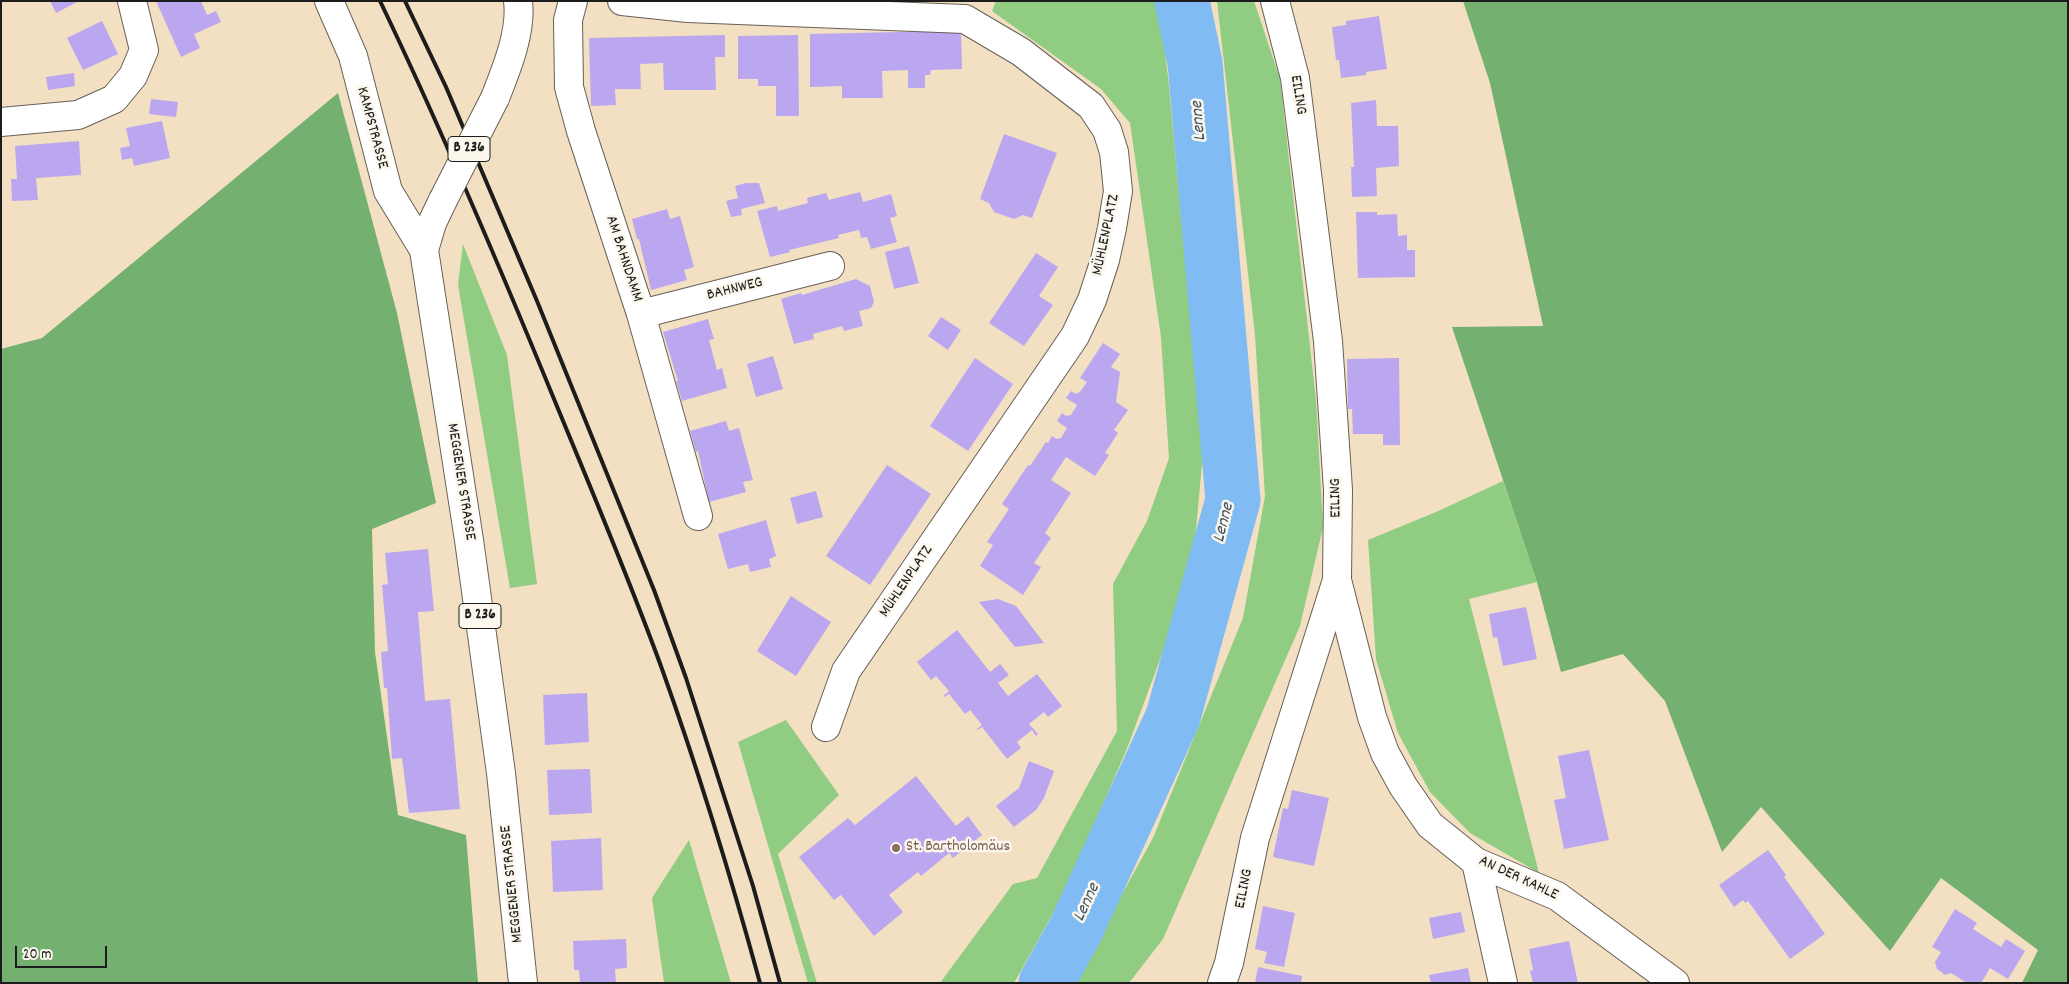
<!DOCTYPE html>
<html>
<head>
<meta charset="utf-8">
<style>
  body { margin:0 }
  #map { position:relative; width:2069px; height:984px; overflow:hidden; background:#f3dfc2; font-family:Dekko,sans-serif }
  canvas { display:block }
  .frame { position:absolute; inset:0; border:2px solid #1c1c1c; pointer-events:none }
  .scale { position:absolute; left:15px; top:946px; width:92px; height:22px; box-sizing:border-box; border:2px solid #1c1c1c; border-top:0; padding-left:6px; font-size:15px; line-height:18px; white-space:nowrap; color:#1c1c1c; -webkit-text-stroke:4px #fbf7ec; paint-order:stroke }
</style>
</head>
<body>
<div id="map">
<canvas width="2069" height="984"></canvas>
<div class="frame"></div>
<div class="scale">20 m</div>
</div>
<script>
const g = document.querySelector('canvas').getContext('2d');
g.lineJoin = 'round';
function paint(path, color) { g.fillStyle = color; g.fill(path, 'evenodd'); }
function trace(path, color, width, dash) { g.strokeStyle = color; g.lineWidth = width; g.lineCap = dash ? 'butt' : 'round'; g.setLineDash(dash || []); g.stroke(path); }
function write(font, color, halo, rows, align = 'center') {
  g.font = font + ' Dekko,sans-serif'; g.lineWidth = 5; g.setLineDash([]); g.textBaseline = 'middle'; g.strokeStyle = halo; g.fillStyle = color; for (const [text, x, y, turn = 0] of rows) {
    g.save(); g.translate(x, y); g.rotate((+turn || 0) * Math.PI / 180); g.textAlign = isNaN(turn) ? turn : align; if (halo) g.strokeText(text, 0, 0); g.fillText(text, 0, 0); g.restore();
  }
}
paint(new Path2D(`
  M 996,1 L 1158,1 L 1168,76 L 1203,453 L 1192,573 L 1128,746 L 1066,890 L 1014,983 L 940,983 L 1013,884 L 1037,878 L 1117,731 L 1113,584 L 1147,521 L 1169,458 L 1161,337 L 1130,123 L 1101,89 L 992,11 Z
  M 1217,1 L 1254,1 L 1280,79 L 1316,400 L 1323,527 L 1300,626 L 1163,939 L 1129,983 L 1073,983 L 1153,838 L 1243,618 L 1265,496 L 1255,335 Z
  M 463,244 L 507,355 L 537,584 L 510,588 L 458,285 Z
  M 1503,481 L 1537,582 L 1469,599 L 1539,873 L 1470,833 L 1430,792 L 1398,733 L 1376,659 L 1368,540 L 1436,512 Z
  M 786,720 L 839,795 L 778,854 L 817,983 L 808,983 L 738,742 Z
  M 689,840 L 731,983 L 664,983 L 652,898 Z`), '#90cc81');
paint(new Path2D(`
  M 1463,1 L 2068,1 L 2068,983 L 2022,983 L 2038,950 L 1941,878 L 1890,951 L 1761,807 L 1722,852 L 1665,701 L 1623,654 L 1561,672 L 1537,582 L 1452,327 L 1543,326 L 1490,83 Z
  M 338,93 L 397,313 L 436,503 L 372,529 L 375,652 L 398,815 L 466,835 L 478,983 L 1,983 L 1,349 L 42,338 Z`), '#74b06f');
trace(new Path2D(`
  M 1056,983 L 1075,931`), '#80bcf3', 32);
trace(new Path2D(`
  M 1046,983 L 1075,931 L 1173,717 L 1233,500 L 1195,63 L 1182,1`), '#80bcf3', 55);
paint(new Path2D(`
  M 50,1 L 79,1 L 56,13 Z
  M 156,1 L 201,1 L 207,15 L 216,11 L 221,22 L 194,34 L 200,48 L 181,57 Z
  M 1379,16 L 1387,69 L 1366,72 L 1366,75 L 1341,78 L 1339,60 L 1336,60 L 1332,27 L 1346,25 L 1346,21 Z
  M 102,21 L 118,54 L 83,70 L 67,38 Z
  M 944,31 L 961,32 L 962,69 L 931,70 L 930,75 L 925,75 L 925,88 L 908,88 L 908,70 L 882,71 L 883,98 L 842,98 L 842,86 L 810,87 L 810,34 Z
  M 725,35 L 725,57 L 715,57 L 716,90 L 664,90 L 663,63 L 640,64 L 641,89 L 615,89 L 616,105 L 591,106 L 589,38 Z
  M 798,35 L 799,116 L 776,116 L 776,86 L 758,86 L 758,79 L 738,79 L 738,36 Z
  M 74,73 L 75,86 L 48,90 L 46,77 Z
  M 151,99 L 178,102 L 176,117 L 149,114 Z
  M 1376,100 L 1377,126 L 1398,126 L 1399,166 L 1376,168 L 1377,196 L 1352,197 L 1351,167 L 1354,167 L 1351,103 Z
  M 162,121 L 170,158 L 134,166 L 132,158 L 122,160 L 120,148 L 130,146 L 126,128 Z
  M 1004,134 L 1057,153 L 1032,218 L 1023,215 L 1014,219 L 994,212 L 989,203 L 980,199 Z
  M 79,141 L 81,175 L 36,178 L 38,200 L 12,201 L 11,179 L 17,179 L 15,146 Z
  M 759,183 L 765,203 L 741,209 L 742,215 L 731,217 L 726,201 L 738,198 L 735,186 L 746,183 Z
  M 860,192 L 863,202 L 891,194 L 897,216 L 890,218 L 897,242 L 871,249 L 867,237 L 861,238 L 859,230 L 838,235 L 839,238 L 789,250 L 790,252 L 770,257 L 757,211 L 777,206 L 778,211 L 808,203 L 807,198 L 826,193 L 829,200 Z
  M 667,209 L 670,219 L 680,216 L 694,267 L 684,270 L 687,280 L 651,290 L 639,239 L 637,239 L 632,219 Z
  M 1356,212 L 1377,212 L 1377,215 L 1397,214 L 1398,236 L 1407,235 L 1407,250 L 1415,250 L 1415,277 L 1358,278 Z
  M 909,246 L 919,283 L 894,289 L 885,252 Z
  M 1036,253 L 1058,267 L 1039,296 L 1053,305 L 1024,346 L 989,323 Z
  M 856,279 L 870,286 L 874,302 L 871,308 L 859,311 L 863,326 L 844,331 L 842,326 L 813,334 L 814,339 L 794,344 L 781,299 L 801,293 L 802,295 Z
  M 941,317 L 961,330 L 948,350 L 928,336 Z
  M 708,319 L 714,339 L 709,340 L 717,370 L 722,368 L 727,388 L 682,401 L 676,381 L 678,381 L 663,332 Z
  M 1103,343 L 1120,354 L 1111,367 L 1120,372 L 1116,402 L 1128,410 L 1114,430 L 1118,433 L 1105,453 L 1109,455 L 1095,476 L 1066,457 L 1051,480 L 1071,493 L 1045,533 L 1051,538 L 1034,563 L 1041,567 L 1023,595 L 980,566 L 993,545 L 987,542 L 1009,509 L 1002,504 L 1028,465 L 1030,466 L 1046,442 L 1048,443 L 1052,436 L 1056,439 L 1061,438 L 1067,428 L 1057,421 L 1062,413 L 1066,416 L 1071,415 L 1077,405 L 1066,398 L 1071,391 L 1075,394 L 1080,392 L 1087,382 L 1080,378 Z
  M 773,356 L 783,389 L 756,397 L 747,364 Z
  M 975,358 L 1013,384 L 968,451 L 930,426 Z
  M 1399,358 L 1400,445 L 1383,445 L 1383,434 L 1353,434 L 1352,409 L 1348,409 L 1347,359 Z
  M 726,421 L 729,431 L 739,428 L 753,480 L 743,482 L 746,492 L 709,502 L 698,451 L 696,452 L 690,431 Z
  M 887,465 L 931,494 L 870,585 L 826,556 Z
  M 816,491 L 823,517 L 797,524 L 790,498 Z
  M 766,520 L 776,556 L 769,559 L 771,567 L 750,572 L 748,564 L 728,569 L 718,534 Z
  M 428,549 L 434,611 L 418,612 L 425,701 L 450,699 L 460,809 L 409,813 L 402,758 L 392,759 L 387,688 L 384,688 L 381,652 L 388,651 L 382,585 L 388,584 L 385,553 Z
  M 791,596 L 831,622 L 796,676 L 757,651 Z
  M 998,599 L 1016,606 L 1044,643 L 1015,647 L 979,602 Z
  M 1526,607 L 1537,659 L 1503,666 L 1497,637 L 1493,638 L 1489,614 Z
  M 957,630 L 990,672 L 1000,664 L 1009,675 L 998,683 L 1008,696 L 1037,674 L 1062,706 L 1048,717 L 1044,712 L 1029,724 L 1038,734 L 1036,736 L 1032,730 L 1017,742 L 1021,748 L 1007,759 L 982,727 L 978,730 L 977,729 L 982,725 L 970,710 L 965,714 L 949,694 L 944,697 L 943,696 L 949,691 L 936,676 L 931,680 L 917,662 Z
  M 587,693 L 589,742 L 545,745 L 543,695 Z
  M 1589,750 L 1609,840 L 1564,849 L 1554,800 L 1566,798 L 1558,756 Z
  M 1029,761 L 1054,771 L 1044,798 L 1036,810 L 1014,827 L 996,806 L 1019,788 Z
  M 590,769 L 592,813 L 549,815 L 547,770 Z
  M 916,776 L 956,826 L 968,816 L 982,835 L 953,858 L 949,853 L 921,876 L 918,872 L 889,895 L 903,912 L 874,936 L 841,895 L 834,900 L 799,857 L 848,818 L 855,825 Z
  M 1292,790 L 1329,798 L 1314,866 L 1273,857 L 1283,808 L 1288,809 Z
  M 601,838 L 603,890 L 553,892 L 551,841 Z
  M 1768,850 L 1786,875 L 1784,877 L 1825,934 L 1790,959 L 1748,901 L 1745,903 L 1743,900 L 1734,907 L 1719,885 Z
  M 1263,906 L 1295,913 L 1284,967 L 1264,963 L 1267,952 L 1255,949 Z
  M 1955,909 L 1977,923 L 1973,929 L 2001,947 L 2006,939 L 2025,951 L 2008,979 L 1990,968 L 1981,983 L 1967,983 L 1951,973 L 1945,975 L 1937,969 L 1935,962 L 1941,952 L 1932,947 Z
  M 1461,912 L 1465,932 L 1433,939 L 1429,918 Z
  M 626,939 L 627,968 L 615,969 L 616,983 L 580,983 L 579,970 L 574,970 L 573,941 Z
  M 1569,941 L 1578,983 L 1533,983 L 1530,971 L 1533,970 L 1529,949 Z
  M 1258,967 L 1302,976 L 1301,983 L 1255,983 Z
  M 1468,968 L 1471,983 L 1431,983 L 1429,975 Z`), '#bba7ef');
const minor = new Path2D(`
  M 329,1 L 353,56 L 388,191 L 424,250
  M 573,1 L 568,20 L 569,87 L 581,131 L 641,314 L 698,516
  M 622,1 L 688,8 L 965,19 L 1021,52 L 1091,106 L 1107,130 L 1114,152 L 1118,191 L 1112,228 L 1105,260 L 1092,300 L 1075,336 L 846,671 L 826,727
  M 1,122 L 78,115 L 114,99 L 133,76 L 144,50 L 132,1
  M 641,314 L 830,266
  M 1337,580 L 1372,717 L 1385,753 L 1403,786 L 1430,825 L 1476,862 L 1557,896 L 1675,983
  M 1476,862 L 1503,983
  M 1222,983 L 1229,963 L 1255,838 L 1337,580 L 1338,490 L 1328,341 L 1295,78 L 1275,1`);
const primary = new Path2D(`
  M 495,98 C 506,70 522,32 518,1
  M 443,200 L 432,223 L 424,250 L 469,540 L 501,773 L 523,983`);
trace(minor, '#676056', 30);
trace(primary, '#676056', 30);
trace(minor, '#fff', 28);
trace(primary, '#fff', 28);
trace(new Path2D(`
  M 380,1 C 443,132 499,265 554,399 C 591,489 629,578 662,669 C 699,772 731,877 760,983
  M 405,1 L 446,87 L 537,301 L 654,590 L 686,678 L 753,886 L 780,983`), '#1c1c1c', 4);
const primaryBridge = new Path2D(`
  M 443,200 L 495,98`);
trace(primaryBridge, '#676056', 30, []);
trace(primaryBridge, '#fff', 28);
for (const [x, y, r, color] of [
  [896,848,5,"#8d6e63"]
]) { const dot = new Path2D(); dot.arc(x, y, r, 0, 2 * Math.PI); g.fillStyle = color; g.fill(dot); trace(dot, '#fbf7ec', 2); }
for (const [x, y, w] of [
  [469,149,42],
  [480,616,42]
]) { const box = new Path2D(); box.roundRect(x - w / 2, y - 12.5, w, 25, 4); g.fillStyle = '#fbf7ec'; g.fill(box); trace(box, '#1c1c1c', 1); }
write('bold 15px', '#1c1c1c', null, [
  ["B 236",469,149],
  ["B 236",480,616]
]);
write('16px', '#1c1c1c', '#fbf7ec', [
  ["EILING",1297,95,81],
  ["KAMPSTRASSE",371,128,75],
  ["MÜHLENPLATZ",1107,235,-78],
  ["AM BAHNDAMM",623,259,72],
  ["BAHNWEG",735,290,-14],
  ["MEGGENER STRASSE",460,482,81],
  ["EILING",1337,498,-91],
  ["MÜHLENPLATZ",907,582,-56],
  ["AN DER KAHLE",1518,879,25],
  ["MEGGENER STRASSE",513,884,-96],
  ["EILING",1245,889,-79]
]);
write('16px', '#785e54', '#fbf7ec', [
  ["St. Bartholomäus",906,848]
], 'left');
write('italic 18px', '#3f5467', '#fbf7ec', [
  ["Lenne",1200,121,-95],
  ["Lenne",1225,523,-76],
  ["Lenne",1088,903,-65]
]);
</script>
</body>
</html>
